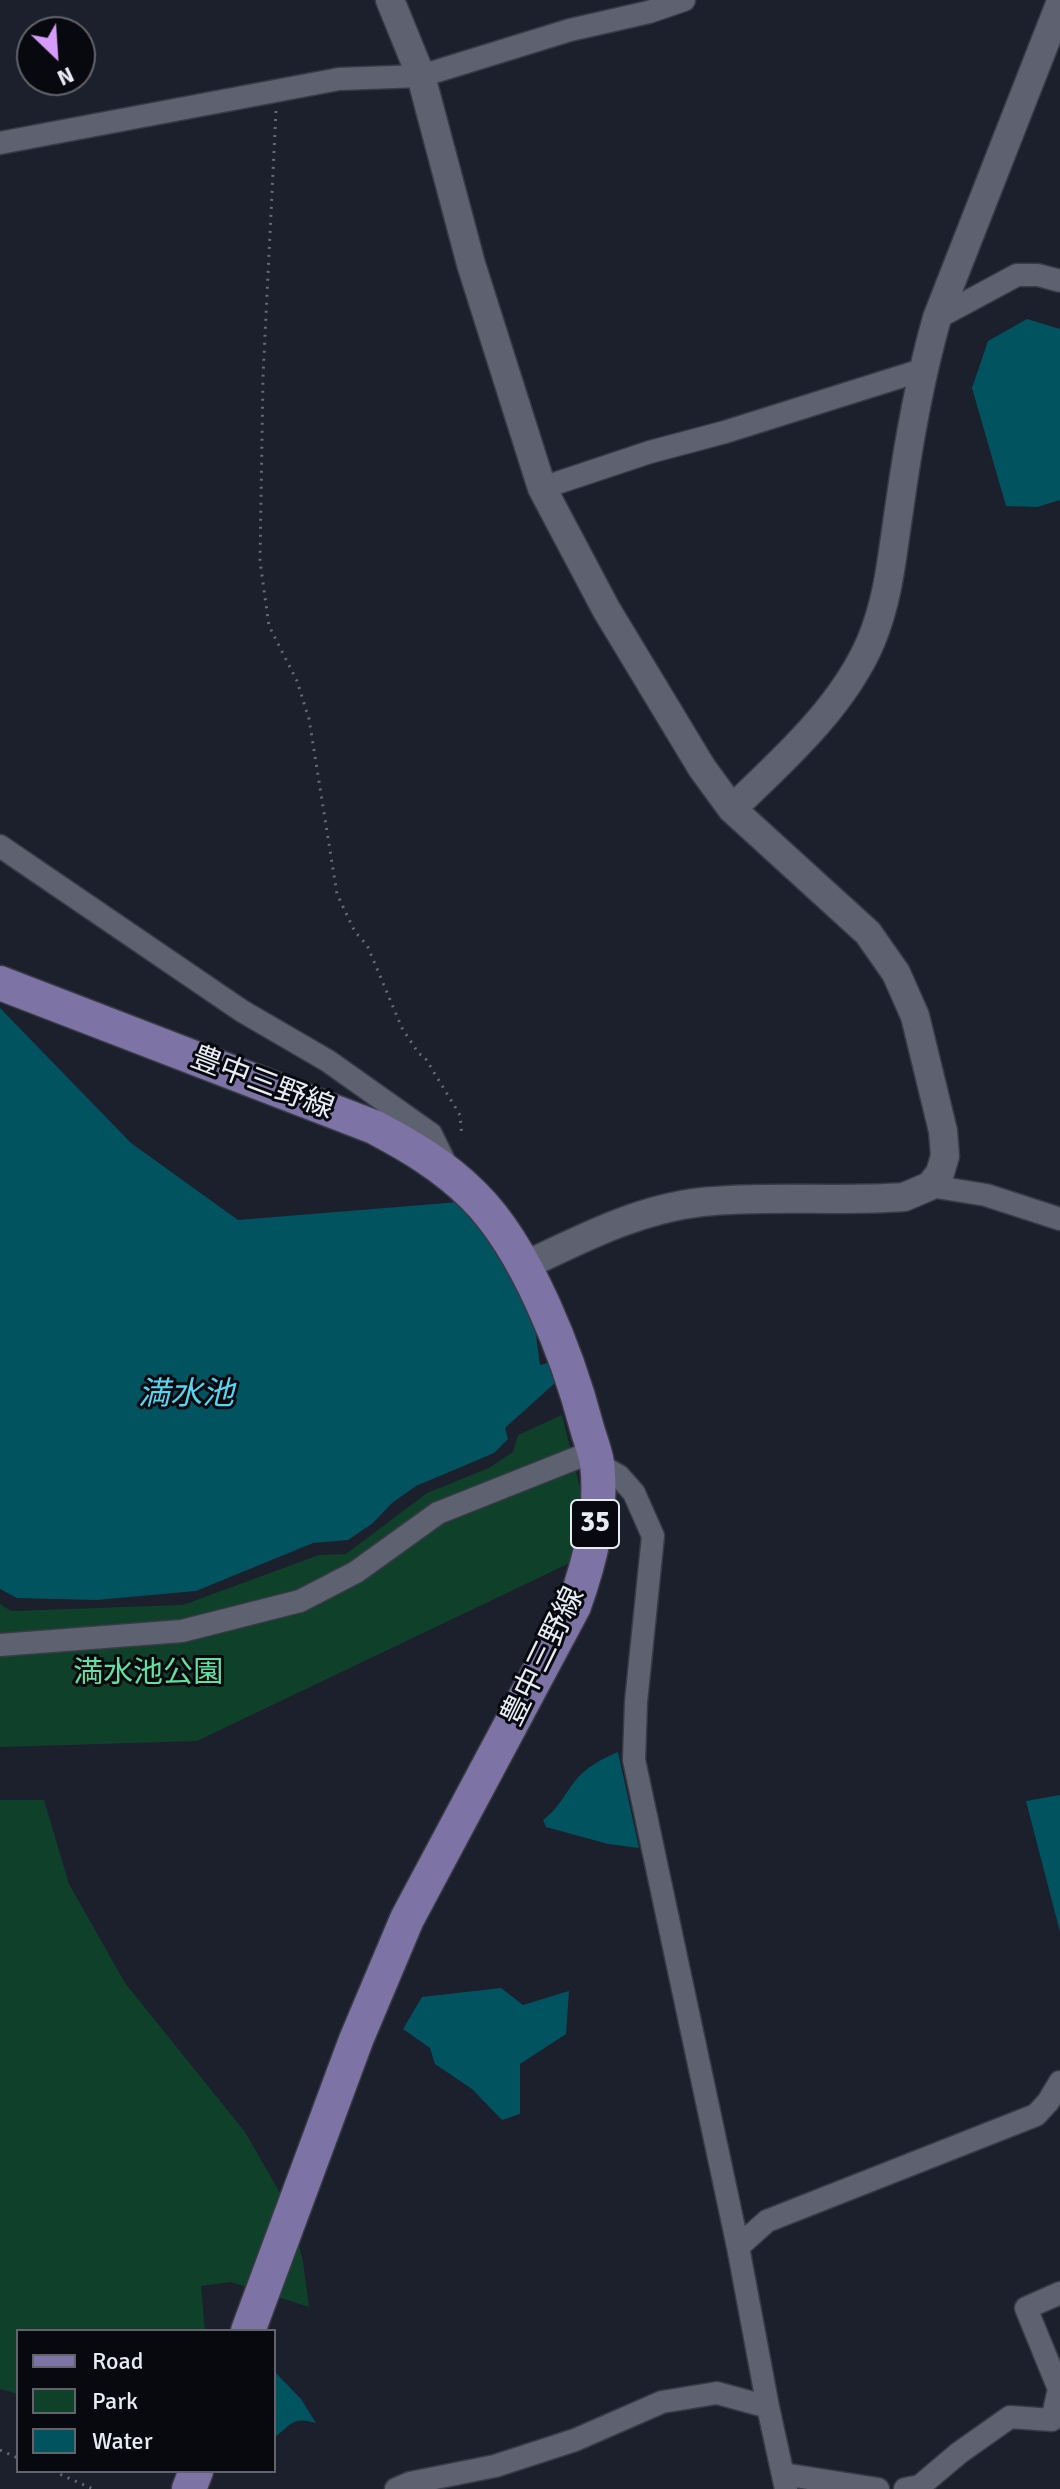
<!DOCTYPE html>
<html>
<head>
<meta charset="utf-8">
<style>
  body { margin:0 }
  #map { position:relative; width:1060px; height:2489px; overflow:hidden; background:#1c1f2c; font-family:Signika,sans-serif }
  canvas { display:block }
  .legend { position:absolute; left:16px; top:2329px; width:260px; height:144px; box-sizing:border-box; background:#08090f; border:2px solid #62636b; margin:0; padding:10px 14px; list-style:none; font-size:24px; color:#e8ebf4 }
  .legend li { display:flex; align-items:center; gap:16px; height:40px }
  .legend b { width:40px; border:2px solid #62636b }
  .north { position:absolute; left:16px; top:16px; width:80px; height:80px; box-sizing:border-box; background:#08090f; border:2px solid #62636b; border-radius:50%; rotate:155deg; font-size:22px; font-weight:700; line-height:32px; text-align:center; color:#e8ebf4 }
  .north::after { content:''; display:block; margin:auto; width:28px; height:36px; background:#d79bf9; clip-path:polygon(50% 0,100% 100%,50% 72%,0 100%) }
</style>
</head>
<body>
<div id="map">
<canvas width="1060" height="2489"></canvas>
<ul class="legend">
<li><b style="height:10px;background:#7d73a4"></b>Road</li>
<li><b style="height:22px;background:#0f412a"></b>Park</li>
<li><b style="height:22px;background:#025360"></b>Water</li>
</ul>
<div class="north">N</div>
</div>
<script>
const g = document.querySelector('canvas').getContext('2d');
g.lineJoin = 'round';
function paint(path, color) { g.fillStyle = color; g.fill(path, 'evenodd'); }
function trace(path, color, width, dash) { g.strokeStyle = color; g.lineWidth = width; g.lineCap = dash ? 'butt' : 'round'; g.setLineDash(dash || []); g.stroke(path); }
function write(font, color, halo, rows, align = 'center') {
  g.font = font + ' Signika,"Noto Sans JP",sans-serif'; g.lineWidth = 6; g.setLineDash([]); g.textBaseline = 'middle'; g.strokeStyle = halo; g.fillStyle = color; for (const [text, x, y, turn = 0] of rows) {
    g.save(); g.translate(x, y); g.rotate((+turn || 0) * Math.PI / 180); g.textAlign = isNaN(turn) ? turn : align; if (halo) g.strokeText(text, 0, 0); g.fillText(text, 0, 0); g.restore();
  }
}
paint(new Path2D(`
  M 562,1415 L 584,1504 L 576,1560 L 197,1741 L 0,1747 L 0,1604 L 11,1611 L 183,1605 L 319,1555 L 346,1554 L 427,1493 L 489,1468 L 513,1452 L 518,1435 Z
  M 0,1800 L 44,1800 L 69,1884 L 125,1983 L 245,2132 L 291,2212 L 303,2262 L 309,2307 L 231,2282 L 201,2286 L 205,2331 L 18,2331 L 18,2394 L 0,2389 Z`), '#0f412a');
paint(new Path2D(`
  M 1027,319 L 1060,329 L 1060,500 L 1037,507 L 1006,506 L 972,388 L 988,341 Z
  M 0,1008 L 131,1143 L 238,1220 L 459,1202 L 496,1248 L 535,1328 L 540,1365 L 552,1362 L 556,1382 L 505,1428 L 508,1439 L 494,1453 L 416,1486 L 392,1503 L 373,1523 L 348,1540 L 313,1543 L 196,1591 L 96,1600 L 17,1598 L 0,1589 Z
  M 618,1752 L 639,1848 L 608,1844 L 546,1827 L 543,1820 C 558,1809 564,1795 575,1781 C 586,1767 602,1759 618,1752 Z
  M 1060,1795 L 1060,1932 L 1026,1801 Z
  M 501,1988 L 523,2005 L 569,1991 L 566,2034 L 520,2064 L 520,2114 L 502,2120 L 472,2089 L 435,2064 L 430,2048 L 403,2029 L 422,1997 Z
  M 274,2371 L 301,2399 L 316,2423 C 294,2416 291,2424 274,2438 Z`), '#025360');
const minor = new Path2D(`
  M 0,143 L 339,79 L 421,76 L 570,30 L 649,12 L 684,0
  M 937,318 L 1017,275 L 1038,275 L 1060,281
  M 542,488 L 650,452 L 725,432 L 922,370
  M 0,846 L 242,1011 L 328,1061 L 431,1134 L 448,1169
  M 930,1186 L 986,1195 L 1060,1219
  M 596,1463 L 619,1476 L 634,1493 L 653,1536 L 636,1702 L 634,1760 L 738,2247 L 768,2407 L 786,2489
  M 0,1645 L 182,1631 L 300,1601 L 356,1572 L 438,1513 L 594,1451
  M 738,2247 L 767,2221 L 1036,2115 L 1048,2102 L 1060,2082
  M 783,2474 L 878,2489
  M 396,2489 L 410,2483 L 495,2466 L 575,2440 L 662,2402 L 717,2393 L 768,2407
  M 905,2489 L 920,2486 L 959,2453 L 1010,2417 L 1052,2420 L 1059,2389 L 1026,2308 L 1060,2293`);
const tertiary = new Path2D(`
  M 390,0 L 421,76 L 471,264 L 542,488 L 606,609 L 702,768 L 732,809 L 868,933 L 896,973 L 915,1016 L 943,1131 L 945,1156 L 940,1173 L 930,1186 L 904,1197 C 837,1202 769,1195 702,1202 C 638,1209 581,1239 524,1266
  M 732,809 C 783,760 843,707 871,641 C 889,598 892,555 899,510 C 908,445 919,381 937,318 L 1060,4`);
const primary = new Path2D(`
  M 0,983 L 374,1127 C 410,1146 444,1166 473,1195 C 527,1248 568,1356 587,1428 C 590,1439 595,1451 597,1463 C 603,1511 590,1561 574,1606 L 407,1919 L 356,2040 L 248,2331
  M 189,2489 L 196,2471`);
trace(minor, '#383b45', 25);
trace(tertiary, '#383b45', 31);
trace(primary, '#383b45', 37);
trace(new Path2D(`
  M 276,111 L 263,377 L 260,561 L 269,626 L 297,681 L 309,719 L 337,894 L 355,932 L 367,945 L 402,1028 L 419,1054 L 424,1056 L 460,1115 L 462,1137
  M 0,2450 L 18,2458
  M 53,2471 L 93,2489`), '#676a76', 3, [2, 6]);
trace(minor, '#5d6170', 22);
trace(tertiary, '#5d6170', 28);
trace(primary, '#7d73a4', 34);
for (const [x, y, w] of [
  [595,1524,48]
]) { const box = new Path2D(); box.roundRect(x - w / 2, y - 24, w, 48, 6); g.fillStyle = '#08090f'; g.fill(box); trace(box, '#e8ebf4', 2); }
write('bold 28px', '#e8ebf4', null, [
  ["35",595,1524]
]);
write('30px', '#e8ebf4', '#08090f', [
  ["豊中三野線",262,1084,21],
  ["豊中三野線",544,1657,-64]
]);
write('30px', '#60e1a1', '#08090f', [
  ["満水池公園",148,1674]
]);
write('italic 32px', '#55d6f0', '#08090f', [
  ["満水池",186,1396]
]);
</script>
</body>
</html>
